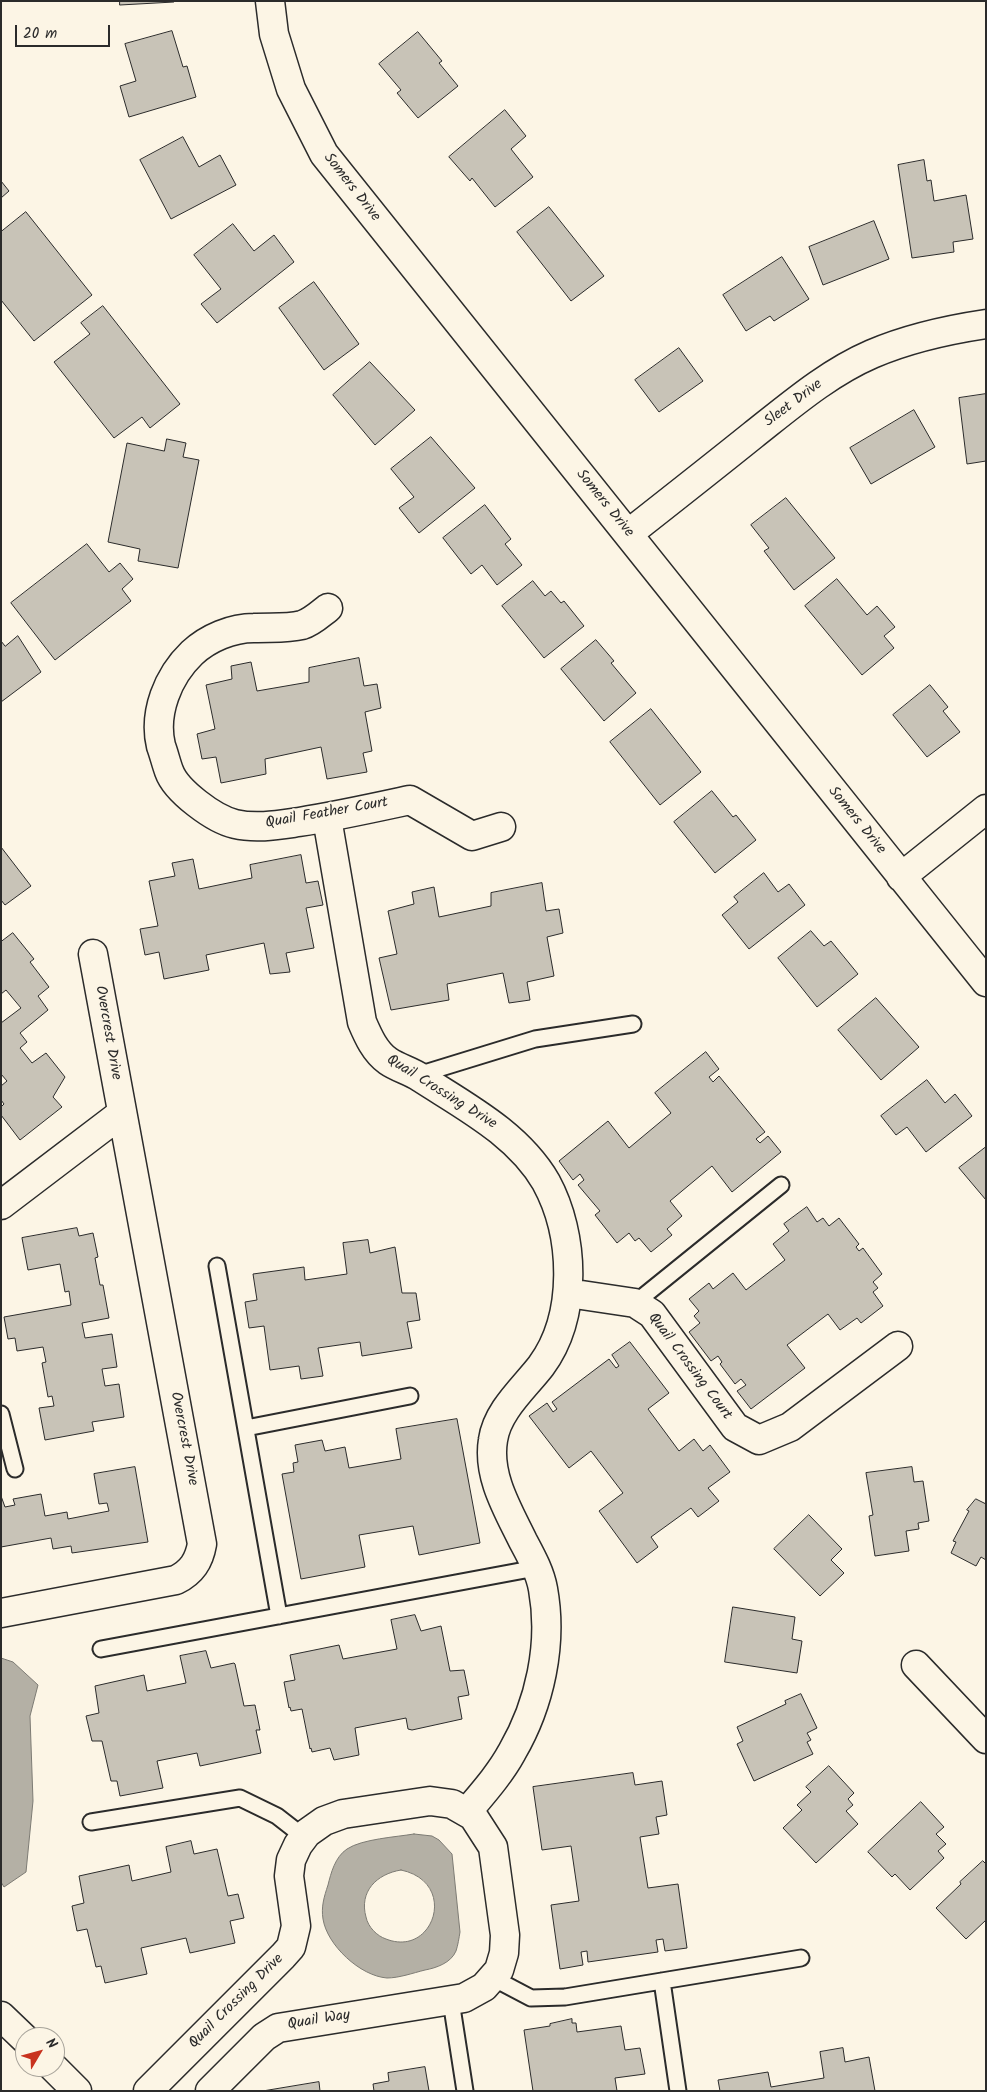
<!DOCTYPE html>
<html>
<head>
<meta charset="utf-8">
<style>
  body { margin:0 }
  #map { position:relative; width:987px; height:2092px; overflow:hidden; background:#fcf5e5; font-family:Kalam,sans-serif }
  canvas { display:block }
  .frame { position:absolute; inset:0; border:2px solid #2b2b2b; pointer-events:none }
  .north { position:absolute; left:15px; top:2027px; width:50px; height:50px; box-sizing:border-box; background:#fcf5e5; border:1px solid #a8a49b; border-radius:50%; rotate:53deg; font-size:14px; font-weight:700; line-height:20px; text-align:center; color:#2b2b2b }
  .north::after { content:''; display:block; margin:auto; width:18px; height:22px; background:#c8321e; clip-path:polygon(50% 0,100% 100%,50% 72%,0 100%) }
  .scale { position:absolute; left:15px; top:25px; width:95px; height:22px; box-sizing:border-box; border:2px solid #2b2b2b; border-top:0; padding-left:6px; font-size:15px; line-height:18px; white-space:nowrap; color:#2b2b2b; -webkit-text-stroke:4px #fcf5e5; paint-order:stroke }
</style>
</head>
<body>
<div id="map">
<canvas width="987" height="2092"></canvas>
<div class="frame"></div>
<div class="north">N</div>
<div class="scale">20 m</div>
</div>
<script>
const g = document.querySelector('canvas').getContext('2d');
g.lineJoin = 'round';
function paint(path, color) { g.fillStyle = color; g.fill(path, 'evenodd'); }
function trace(path, color, width, dash) { g.strokeStyle = color; g.lineWidth = width; g.lineCap = dash ? 'butt' : 'round'; g.setLineDash(dash || []); g.stroke(path); }
function write(font, color, halo, rows, align = 'center') {
  g.font = font + ' Kalam,sans-serif'; g.lineWidth = 4.5; g.setLineDash([]); g.textBaseline = 'middle'; g.strokeStyle = halo; g.fillStyle = color; for (const [text, x, y, turn = 0] of rows) {
    g.save(); g.translate(x, y); g.rotate((+turn || 0) * Math.PI / 180); g.textAlign = isNaN(turn) ? turn : align; if (halo) g.strokeText(text, 0, 0); g.fillText(text, 0, 0); g.restore();
  }
}
const water = new Path2D(`
  M 1,1658 L 13,1662 L 38,1685 L 30,1716 L 33,1801 L 26,1872 L 4,1887 L 1,1882 Z
  M 414,1834 L 432,1836 L 439,1840 L 452,1854 L 460,1932 C 459,1938 458,1945 456,1951 C 451,1963 436,1968 425,1970 C 413,1973 399,1978 387,1978 C 360,1976 327,1945 323,1919 C 321,1907 324,1897 328,1885 C 331,1873 335,1857 347,1849 C 362,1839 396,1837 414,1834 ZM 401,1870 C 459,1882 434,1958 386,1939 C 377,1936 368,1927 366,1917 C 359,1892 376,1874 401,1870 Z`);
paint(water, '#b4b0a5');
trace(water, '#7d7b74', 1);
const building = new Path2D(`
  M 120,1 L 174,1 L 174,2 L 120,5 Z
  M 172,31 L 183,67 L 187,66 L 196,97 L 129,117 L 120,86 L 136,81 L 125,44 Z
  M 418,32 L 442,61 L 439,63 L 458,86 L 418,118 L 397,93 L 401,90 L 379,64 Z
  M 505,110 L 526,136 L 511,149 L 533,177 L 495,207 L 472,178 L 470,181 L 449,157 Z
  M 183,137 L 199,167 L 220,155 L 236,185 L 171,219 L 140,160 Z
  M 924,160 L 927,181 L 931,180 L 934,201 L 966,195 L 973,239 L 953,242 L 954,252 L 912,258 L 898,165 Z
  M 1,181 L 9,191 L 1,198 Z
  M 549,207 L 604,276 L 571,301 L 517,232 Z
  M 26,212 L 92,295 L 34,341 L 1,300 L 1,232 Z
  M 874,221 L 889,259 L 823,285 L 809,247 Z
  M 233,224 L 254,251 L 274,235 L 294,262 L 217,323 L 201,304 L 221,289 L 194,255 Z
  M 782,257 L 809,299 L 774,321 L 770,316 L 746,331 L 723,295 Z
  M 314,282 L 359,344 L 324,370 L 279,308 Z
  M 103,306 L 180,404 L 150,428 L 142,417 L 114,438 L 54,362 L 90,334 L 81,323 Z
  M 679,348 L 703,381 L 659,412 L 635,380 Z
  M 370,362 L 415,410 L 375,445 L 333,395 Z
  M 986,394 L 986,461 L 967,464 L 959,398 Z
  M 914,410 L 935,447 L 871,484 L 850,448 Z
  M 431,437 L 475,488 L 419,533 L 399,508 L 414,497 L 391,469 Z
  M 167,439 L 186,443 L 183,457 L 199,460 L 178,568 L 138,561 L 140,549 L 108,542 L 127,443 L 164,451 Z
  M 786,498 L 835,558 L 794,590 L 764,551 L 769,548 L 751,525 Z
  M 485,505 L 511,539 L 505,544 L 522,565 L 497,585 L 482,565 L 471,574 L 443,538 Z
  M 87,544 L 109,572 L 120,563 L 133,579 L 122,589 L 131,601 L 55,660 L 11,603 Z
  M 837,579 L 867,615 L 877,606 L 895,627 L 884,636 L 894,648 L 862,675 L 805,606 Z
  M 533,581 L 545,596 L 551,591 L 561,603 L 564,601 L 584,626 L 544,658 L 502,606 Z
  M 18,636 L 41,672 L 1,702 L 1,641 L 5,646 Z
  M 596,640 L 614,661 L 611,663 L 636,693 L 604,721 L 561,669 Z
  M 359,658 L 364,686 L 377,684 L 381,708 L 365,712 L 372,751 L 363,753 L 367,772 L 327,779 L 321,747 L 265,759 L 266,774 L 221,783 L 216,757 L 202,759 L 197,734 L 215,729 L 206,685 L 232,679 L 231,666 L 251,662 L 257,691 L 309,682 L 309,668 Z
  M 930,685 L 948,707 L 943,711 L 960,732 L 927,757 L 893,715 Z
  M 651,709 L 701,772 L 660,805 L 610,742 Z
  M 712,791 L 733,817 L 736,815 L 756,840 L 715,873 L 674,822 Z
  M 1,847 L 31,886 L 5,905 L 1,900 Z
  M 301,855 L 306,883 L 318,881 L 323,905 L 306,908 L 314,948 L 286,953 L 290,972 L 270,974 L 264,943 L 206,955 L 209,970 L 164,979 L 159,952 L 145,955 L 140,929 L 158,926 L 149,881 L 175,876 L 172,863 L 193,859 L 199,889 L 252,878 L 250,865 Z
  M 764,873 L 778,892 L 789,884 L 805,905 L 749,949 L 722,915 L 738,902 L 734,897 Z
  M 542,883 L 546,911 L 559,909 L 563,933 L 547,937 L 554,976 L 527,982 L 530,1000 L 509,1003 L 503,973 L 447,984 L 449,1000 L 391,1010 L 379,958 L 397,954 L 388,911 L 414,904 L 412,892 L 434,887 L 439,917 L 491,906 L 491,893 Z
  M 811,931 L 824,946 L 831,941 L 858,974 L 817,1007 L 778,958 Z
  M 13,933 L 34,959 L 30,962 L 49,987 L 38,996 L 48,1010 L 20,1033 L 27,1042 L 20,1048 L 32,1063 L 46,1053 L 65,1077 L 53,1097 L 62,1107 L 20,1140 L 1,1115 L 1,1107 L 4,1104 L 1,1100 L 1,1086 L 7,1081 L 1,1074 L 1,1023 L 21,1008 L 6,990 L 1,994 L 1,942 Z
  M 876,998 L 919,1047 L 881,1080 L 838,1030 Z
  M 706,1052 L 719,1069 L 709,1077 L 713,1082 L 719,1076 L 765,1132 L 756,1139 L 760,1143 L 768,1136 L 781,1152 L 732,1192 L 712,1166 L 670,1201 L 682,1216 L 667,1229 L 672,1235 L 651,1252 L 639,1238 L 635,1241 L 629,1233 L 617,1243 L 595,1215 L 600,1211 L 578,1185 L 584,1180 L 580,1174 L 573,1180 L 559,1161 L 608,1121 L 629,1148 L 671,1113 L 655,1093 Z
  M 927,1080 L 945,1103 L 955,1094 L 972,1116 L 926,1152 L 907,1127 L 896,1135 L 881,1116 Z
  M 986,1147 L 986,1200 L 959,1168 Z
  M 807,1207 L 817,1222 L 823,1218 L 829,1226 L 839,1218 L 859,1244 L 856,1247 L 859,1251 L 863,1248 L 882,1274 L 873,1282 L 878,1288 L 873,1292 L 883,1306 L 861,1323 L 857,1318 L 840,1330 L 828,1314 L 787,1345 L 805,1368 L 751,1409 L 737,1391 L 746,1385 L 741,1379 L 735,1384 L 720,1364 L 722,1362 L 718,1356 L 711,1361 L 689,1332 L 700,1323 L 694,1316 L 699,1311 L 689,1299 L 709,1283 L 713,1289 L 733,1273 L 746,1290 L 785,1260 L 773,1244 L 789,1231 L 784,1224 Z
  M 77,1228 L 79,1236 L 93,1233 L 98,1257 L 95,1258 L 100,1285 L 103,1285 L 109,1318 L 82,1323 L 85,1338 L 112,1334 L 117,1367 L 102,1369 L 105,1386 L 119,1384 L 124,1417 L 92,1422 L 94,1431 L 45,1440 L 39,1408 L 54,1406 L 52,1396 L 48,1397 L 42,1363 L 46,1362 L 43,1347 L 17,1351 L 15,1338 L 8,1339 L 4,1317 L 71,1305 L 69,1291 L 65,1292 L 60,1264 L 28,1270 L 22,1238 Z
  M 368,1240 L 370,1253 L 395,1247 L 402,1293 L 416,1293 L 420,1320 L 407,1322 L 412,1348 L 362,1356 L 360,1342 L 318,1348 L 323,1376 L 301,1379 L 299,1366 L 270,1370 L 264,1326 L 249,1328 L 245,1302 L 257,1300 L 253,1274 L 304,1267 L 305,1280 L 347,1274 L 343,1243 Z
  M 630,1342 L 669,1393 L 648,1409 L 679,1451 L 694,1439 L 703,1451 L 710,1445 L 730,1472 L 708,1488 L 719,1501 L 698,1517 L 691,1508 L 651,1537 L 658,1547 L 637,1563 L 599,1511 L 623,1493 L 591,1451 L 569,1468 L 529,1416 L 547,1403 L 553,1412 L 557,1409 L 552,1402 L 609,1359 L 616,1368 L 619,1366 L 612,1355 Z
  M 457,1419 L 480,1543 L 419,1555 L 413,1526 L 359,1535 L 365,1567 L 301,1579 L 282,1474 L 294,1472 L 293,1463 L 298,1462 L 295,1445 L 322,1440 L 325,1451 L 345,1447 L 349,1468 L 401,1459 L 396,1429 Z
  M 135,1467 L 148,1542 L 72,1553 L 71,1546 L 53,1549 L 51,1538 L 1,1547 L 1,1496 L 5,1507 L 15,1505 L 13,1499 L 41,1494 L 45,1516 L 67,1512 L 68,1519 L 109,1511 L 107,1503 L 99,1504 L 94,1474 Z
  M 912,1467 L 914,1482 L 923,1481 L 929,1521 L 918,1523 L 919,1529 L 906,1531 L 909,1551 L 875,1556 L 869,1516 L 873,1515 L 866,1473 Z
  M 976,1499 L 986,1504 L 986,1560 L 981,1557 L 976,1566 L 951,1553 L 956,1542 L 953,1541 L 969,1511 L 967,1510 Z
  M 809,1515 L 842,1549 L 831,1560 L 844,1573 L 820,1596 L 774,1549 Z
  M 733,1607 L 795,1617 L 792,1639 L 802,1641 L 797,1673 L 725,1662 Z
  M 415,1615 L 421,1631 L 441,1626 L 450,1671 L 464,1670 L 469,1695 L 458,1697 L 462,1719 L 412,1730 L 408,1729 L 406,1718 L 355,1728 L 359,1755 L 334,1760 L 330,1748 L 312,1752 L 311,1748 L 310,1749 L 302,1709 L 291,1711 L 290,1707 L 289,1708 L 284,1682 L 295,1680 L 290,1655 L 339,1645 L 343,1659 L 397,1649 L 391,1620 Z
  M 206,1651 L 211,1668 L 234,1663 L 235,1664 L 244,1706 L 255,1705 L 260,1730 L 256,1730 L 261,1753 L 200,1766 L 197,1753 L 157,1761 L 163,1788 L 120,1796 L 117,1781 L 111,1781 L 102,1741 L 92,1741 L 86,1716 L 99,1713 L 95,1686 L 144,1675 L 147,1691 L 186,1683 L 180,1656 Z
  M 801,1694 L 817,1728 L 807,1733 L 811,1740 L 807,1742 L 813,1754 L 754,1781 L 737,1744 L 743,1741 L 737,1727 L 786,1704 L 785,1701 Z
  M 829,1766 L 854,1793 L 848,1799 L 853,1805 L 846,1811 L 858,1824 L 816,1863 L 783,1828 L 802,1810 L 797,1805 L 811,1792 L 806,1787 Z
  M 633,1773 L 635,1785 L 662,1781 L 667,1815 L 656,1817 L 659,1834 L 640,1837 L 648,1888 L 678,1884 L 687,1948 L 665,1951 L 663,1939 L 656,1940 L 658,1952 L 588,1962 L 587,1951 L 581,1952 L 583,1965 L 560,1969 L 551,1905 L 579,1901 L 571,1846 L 542,1850 L 533,1787 Z
  M 921,1802 L 944,1827 L 936,1834 L 946,1844 L 938,1851 L 944,1858 L 910,1890 L 895,1874 L 892,1877 L 868,1852 Z
  M 191,1841 L 194,1854 L 217,1849 L 228,1896 L 238,1894 L 244,1918 L 230,1921 L 235,1943 L 190,1953 L 186,1938 L 141,1948 L 147,1974 L 105,1983 L 101,1966 L 96,1967 L 87,1929 L 77,1931 L 72,1906 L 84,1903 L 79,1876 L 129,1865 L 132,1881 L 171,1872 L 166,1847 Z
  M 983,1861 L 986,1864 L 986,1920 L 966,1939 L 936,1908 L 961,1884 L 960,1882 Z
  M 572,2019 L 572,2023 L 576,2023 L 577,2032 L 621,2026 L 625,2050 L 640,2048 L 645,2074 L 615,2078 L 617,2091 L 533,2091 L 524,2030 L 550,2026 L 550,2024 Z
  M 843,2048 L 845,2062 L 869,2057 L 875,2091 L 720,2091 L 718,2080 L 768,2072 L 771,2087 L 824,2078 L 820,2052 Z
  M 425,2067 L 429,2091 L 374,2091 L 373,2084 L 389,2081 L 388,2073 Z
  M 319,2082 L 320,2091 L 263,2091 Z`);
paint(building, '#c8c3b7');
trace(building, '#2b2b2b', 1);
const service = new Path2D(`
  M 418,1075 L 535,1039 L 633,1024
  M 217,1266 L 279,1616
  M 635,1303 L 781,1185
  M 1,1414 L 15,1469
  M 246,1428 L 410,1396
  M 101,1649 L 536,1568
  M 91,1822 L 240,1798 L 277,1816 L 304,1837
  M 493,1978 L 531,1998 L 565,1997 L 801,1958
  M 662,1981 L 678,2091
  M 451,2001 L 465,2091`);
const minor = new Path2D(`
  M 270,1 L 274,34 L 291,89 L 324,154 L 986,982
  M 628,534 C 670,501 712,468 753,435 C 791,405 828,373 872,354 C 909,338 946,330 986,324
  M 328,608 C 320,614 312,622 302,625 C 286,629 270,627 254,628 C 232,628 208,638 192,653 C 168,676 153,713 161,746 C 164,754 166,763 169,771 C 176,791 214,819 235,824 C 256,829 278,825 299,822 C 337,816 373,808 410,800 L 472,836 L 501,827
  M 327,818 L 362,1022 C 368,1036 375,1052 388,1061 C 398,1068 411,1071 421,1078 C 466,1107 518,1134 546,1182 C 575,1235 578,1316 541,1366 C 524,1388 497,1411 493,1440 C 487,1476 508,1510 523,1541 C 531,1556 540,1572 543,1589 C 553,1644 540,1704 512,1752 C 500,1774 483,1793 467,1812
  M 901,877 L 986,809
  M 1,1205 L 122,1113
  M 568,1293 L 635,1303 L 652,1314 L 735,1427 L 759,1440 L 790,1427 L 898,1346
  M 1,1613 L 176,1580 C 192,1572 199,1561 202,1544 L 93,954
  M 916,1665 L 986,1739
  M 1,2016 L 25,2039
  M 53,2067 L 77,2091
  M 148,2091 L 283,1956 L 291,1947 L 296,1926 L 289,1876 L 291,1860 L 298,1845 L 307,1833 L 324,1821 L 343,1814 L 430,1801 L 452,1804 L 473,1816 L 493,1847 L 505,1935 L 504,1953 L 499,1970 L 484,1987 L 464,1998 L 278,2028 L 264,2037 L 210,2091`);
trace(service, '#2b2b2b', 19);
trace(minor, '#2b2b2b', 31);
trace(service, '#fcf5e5', 15);
trace(minor, '#fcf5e5', 28);
write('15px', '#2b2b2b', '#fcf5e5', [
  ["Somers Drive",351,188,52],
  ["Sleet Drive",794,404,-37],
  ["Somers Drive",604,504,51],
  ["Quail Feather Court",327,814,-10],
  ["Somers Drive",856,821,51],
  ["Overcrest Drive",107,1033,80],
  ["Quail Crossing Drive",441,1093,32],
  ["Quail Crossing Court",689,1367,53],
  ["Overcrest Drive",183,1439,79],
  ["Quail Crossing Drive",237,2002,-45],
  ["Quail Way",319,2021,-9]
]);
</script>
</body>
</html>
